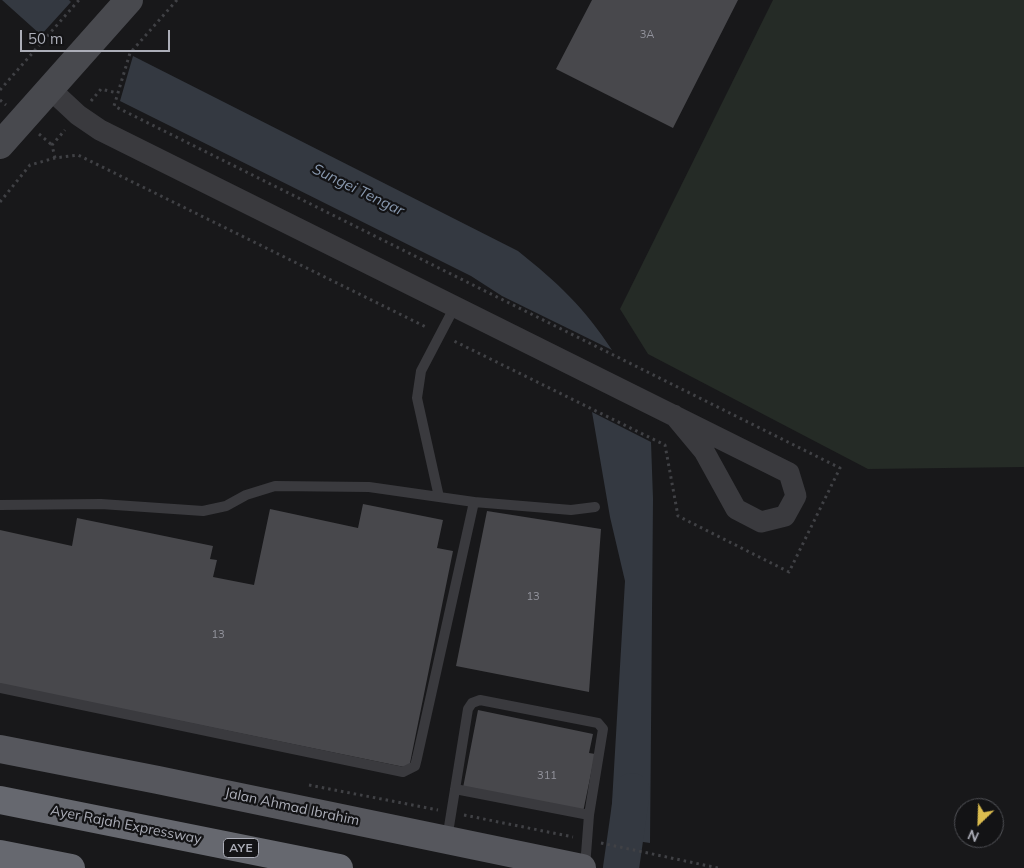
<!DOCTYPE html>
<html>
<head>
<meta charset="utf-8">
<style>
  body { margin:0 }
  #map { position:relative; width:1024px; height:868px; overflow:hidden; background:#18181a; font-family:Mulish,sans-serif }
  canvas { display:block }
  .north { position:absolute; left:954px; top:798px; width:50px; height:50px; box-sizing:border-box; background:#131315; border:1px solid #505156; border-radius:50%; rotate:204deg; font-size:14px; font-weight:700; line-height:20px; text-align:center; color:#acaeb8 }
  .north::after { content:''; display:block; margin:auto; width:18px; height:22px; background:#dcbd4e; clip-path:polygon(50% 0,100% 100%,50% 72%,0 100%) }
  .scale { position:absolute; left:20px; top:30px; width:150px; height:22px; box-sizing:border-box; border:2px solid #acaeb8; border-top:0; padding-left:6px; font-size:15px; line-height:18px; white-space:nowrap; color:#acaeb8; -webkit-text-stroke:4px #131315; paint-order:stroke }
</style>
</head>
<body>
<div id="map">
<canvas width="1024" height="868"></canvas>
<div class="north">N</div>
<div class="scale">50 m</div>
</div>
<script>
const g = document.querySelector('canvas').getContext('2d');
g.lineJoin = 'round';
function paint(path, color) { g.fillStyle = color; g.fill(path, 'evenodd'); }
function trace(path, color, width, dash) { g.strokeStyle = color; g.lineWidth = width; g.lineCap = dash ? 'butt' : 'round'; g.setLineDash(dash || []); g.stroke(path); }
function write(font, color, halo, rows, align = 'center') {
  g.font = font + ' Mulish,sans-serif'; g.lineWidth = 4.5; g.setLineDash([]); g.textBaseline = 'middle'; g.strokeStyle = halo; g.fillStyle = color; for (const [text, x, y, turn = 0] of rows) {
    g.save(); g.translate(x, y); g.rotate((+turn || 0) * Math.PI / 180); g.textAlign = isNaN(turn) ? turn : align; if (halo) g.strokeText(text, 0, 0); g.fillText(text, 0, 0); g.restore();
  }
}
paint(new Path2D(`
  M 773,0 L 1024,0 L 1024,467 L 868,469 L 648,354 L 620,309 Z`), '#252b26');
paint(new Path2D(`
  M 2,0 L 69,0 L 71,2 L 41,35 Z
  M 133,56 L 518,251 C 558,283 584,307 612,350 L 502,296 L 471,276 L 120,101 Z
  M 592,412 L 651,442 L 653,499 L 650,843 L 610,837 L 625,581 L 610,517 Z`), '#343941');
trace(new Path2D(`
  M 621,868 L 632,791`), '#343941', 36);
paint(new Path2D(`
  M 592,0 L 738,0 L 673,128 L 556,69 Z
  M 363,504 L 443,520 L 437,548 L 453,551 L 409,768 L 0,684 L 0,530 L 72,546 L 77,518 L 213,546 L 210,559 L 217,560 L 213,577 L 254,585 L 270,509 L 358,528 Z
  M 487,511 L 601,529 L 589,692 L 456,666 Z
  M 478,710 L 593,734 L 589,753 L 595,754 L 582,817 L 462,793 Z`), '#48484c');
trace(new Path2D(`
  M 177,0 L 130,53 L 114,106 L 840,468 L 789,572 L 678,516 L 665,445 L 454,341
  M 0,90 L 79,0
  M 0,100 L 6,105
  M 91,101 L 101,89 L 117,93
  M 39,134 L 52,145
  M 55,158 L 52,145 L 65,130
  M 0,202 L 30,165 L 55,158 L 78,155 L 428,328
  M 309,785 L 438,810
  M 464,815 L 573,837
  M 601,843 L 718,868`), '#404145', 3, [2.5, 4]);
trace(new Path2D(`
  M 439,497 L 417,398 L 421,371 L 454,308
  M 0,505 L 101,504 L 203,511 L 226,506 L 246,495 L 275,486 L 369,487 L 474,502 L 571,510 L 595,507
  M 0,688 L 403,772 L 415,766 L 417,758 L 474,502
  M 455,789 L 589,815
  M 447,839 L 468,709 L 472,703 L 480,700 L 598,723 L 603,729 L 589,815 L 585,867`), '#3a3a3e', 10);
trace(new Path2D(`
  M 50,89 L 78,115 L 100,130 C 329,245 560,357 789,473 L 796,496 L 785,516 L 761,522 L 736,509 L 704,451 L 674,415`), '#3a3a3e', 21);
trace(new Path2D(`
  M 0,145 L 129,0`), '#48494e', 28);
trace(new Path2D(`
  M 0,749 L 158,780 L 582,868`), '#56575d', 28);
trace(new Path2D(`
  M 0,800 L 339,868
  M 0,854 L 71,868`), '#66686f', 28);
write('11px', '#93949d', null, [
  ["3A",647,35],
  ["13",533,597],
  ["13",218,635],
  ["311",547,776]
]);
for (const [x, y, w] of [
  [241,848,35]
]) { const box = new Path2D(); box.roundRect(x - w / 2, y - 9.5, w, 19, 4); g.fillStyle = '#131315'; g.fill(box); trace(box, '#acaeb8', 1); }
write('bold 12px', '#acaeb8', null, [
  ["AYE",241,848]
]);
write('14px', '#acaeb8', '#131315', [
  ["Jalan Ahmad Ibrahim",292,807,12],
  ["Ayer Rajah Expressway",126,825,11]
]);
write('italic 15px', '#8898ae', '#131315', [
  ["Sungei Tengar",358,190,26]
]);
</script>
</body>
</html>
